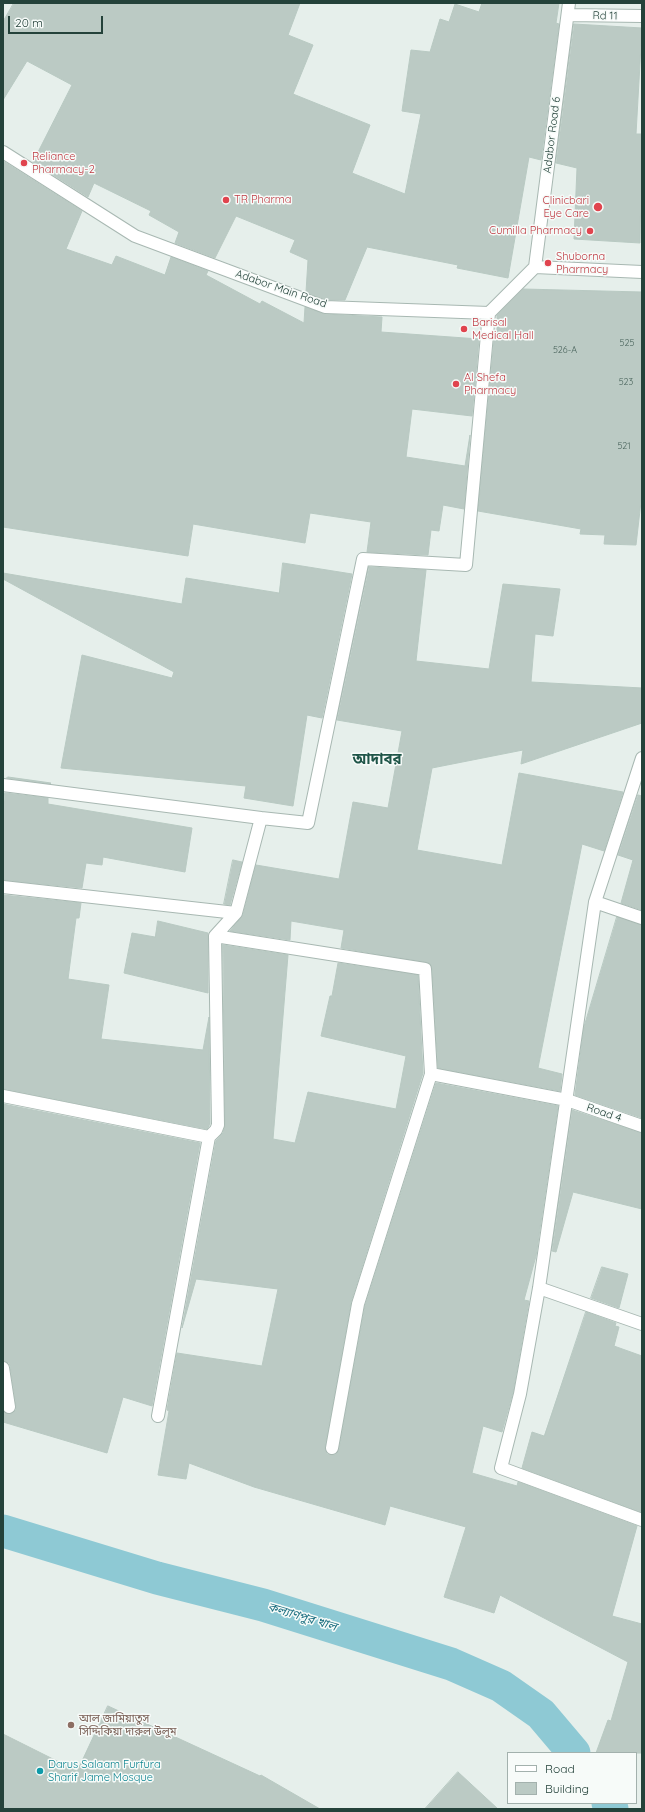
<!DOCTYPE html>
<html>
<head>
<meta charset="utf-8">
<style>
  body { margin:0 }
  #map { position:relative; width:645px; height:1812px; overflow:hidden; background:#e6efeb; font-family:Quicksand,sans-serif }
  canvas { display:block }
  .frame { position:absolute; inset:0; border:4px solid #24423a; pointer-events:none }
  .legend { position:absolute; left:507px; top:1752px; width:130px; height:52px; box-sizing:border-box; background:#f7fbf9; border:1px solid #a3b1ad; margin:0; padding:5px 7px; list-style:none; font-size:12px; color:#24423a }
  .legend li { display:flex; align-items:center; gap:8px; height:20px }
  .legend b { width:20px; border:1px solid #a3b1ad }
  .scale { position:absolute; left:8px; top:16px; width:95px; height:18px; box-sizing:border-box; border:2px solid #24423a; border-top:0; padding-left:5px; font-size:12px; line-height:14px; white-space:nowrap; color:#24423a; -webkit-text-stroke:3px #f7fbf9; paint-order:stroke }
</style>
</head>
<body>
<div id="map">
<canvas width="645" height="1812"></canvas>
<div class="frame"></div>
<ul class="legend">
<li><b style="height:5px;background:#fff"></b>Road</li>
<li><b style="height:11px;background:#bbcac4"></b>Building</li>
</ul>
<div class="scale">20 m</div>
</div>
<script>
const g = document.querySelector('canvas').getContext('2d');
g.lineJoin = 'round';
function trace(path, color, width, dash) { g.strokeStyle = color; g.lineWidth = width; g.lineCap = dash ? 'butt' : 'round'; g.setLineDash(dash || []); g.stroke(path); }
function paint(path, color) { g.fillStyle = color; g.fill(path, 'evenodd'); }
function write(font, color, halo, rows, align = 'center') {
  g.font = font + ' Quicksand,"Noto Sans Bengali",sans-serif'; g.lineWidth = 3; g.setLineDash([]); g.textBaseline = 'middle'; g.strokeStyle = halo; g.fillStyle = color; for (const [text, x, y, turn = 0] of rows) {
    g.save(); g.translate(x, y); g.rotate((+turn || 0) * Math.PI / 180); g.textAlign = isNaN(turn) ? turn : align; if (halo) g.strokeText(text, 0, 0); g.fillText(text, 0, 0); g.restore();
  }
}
trace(new Path2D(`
  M 3,1531 L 157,1578 L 263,1605 L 451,1664 L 501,1686 L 541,1714 L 574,1753
  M 608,1803 L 612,1809`), '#8ec9d4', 33);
const building = new Path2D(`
  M 14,3 L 300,3 L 288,35 L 313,45 L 293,94 L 370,125 L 352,173 L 405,194 L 421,114 L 402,111 L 411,50 L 430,52 L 440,19 L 449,22 L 455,4 L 479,12 L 482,3 L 559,3 L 556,23 L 559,24 L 541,160 L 529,157 L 508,278 L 457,268 L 458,265 L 367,247 L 345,300 L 326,300 L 306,292 L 308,260 L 290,252 L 295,240 L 236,216 L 215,258 L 175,243 L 179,232 L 149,215 L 151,211 L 94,183 L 88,197 L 33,162 L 72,85 L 27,61 L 3,100 L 3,22 Z
  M 574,24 L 642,28 L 636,134 L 642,134 L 640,243 L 574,239 L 577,168 L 556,163 Z
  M 3,161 L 82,211 L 66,249 L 112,265 L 116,256 L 165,275 L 171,257 L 208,271 L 206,275 L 260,304 L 262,301 L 304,323 L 305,307 L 324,314 L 382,317 L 381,332 L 479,339 L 472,416 L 412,409 L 406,457 L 465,466 L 470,435 L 464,509 L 443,505 L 439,531 L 431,530 L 428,555 L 367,552 L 371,522 L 310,513 L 305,543 L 193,524 L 188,556 L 3,527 Z
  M 523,289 L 642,292 L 642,493 L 636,545 L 604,544 L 605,535 L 580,534 L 581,529 L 478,511 L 494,340 L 497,340 L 497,315 Z
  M 283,563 L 352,574 L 322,718 L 307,715 L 293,806 L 244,798 L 246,786 L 61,768 L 82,655 L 172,678 L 174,672 L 3,579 L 3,573 L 182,604 L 186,578 L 279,593 Z
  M 369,567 L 426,570 L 416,661 L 489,669 L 503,584 L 560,589 L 553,636 L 535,634 L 531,682 L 642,688 L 642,723 L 521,764 L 523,750 L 432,768 L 417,850 L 502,865 L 519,773 L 623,792 L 604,851 L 582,844 L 538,1068 L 562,1074 L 560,1091 L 438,1068 L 432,969 L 429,963 L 341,948 L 344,930 L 291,921 L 290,940 L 230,931 L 243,915 L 256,865 L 339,879 L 353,802 L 388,808 L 402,731 L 337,720 Z
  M 8,777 L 51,783 L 50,784 L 7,778 Z
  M 5,793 L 48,798 L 48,804 L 192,828 L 185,872 L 103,857 L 102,865 L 86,863 L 82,888 L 3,880 L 3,809 Z
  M 638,795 L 642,796 L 642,910 L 621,903 L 633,860 L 618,855 Z
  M 233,860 L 242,862 L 230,905 L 224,904 Z
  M 3,895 L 81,903 L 79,918 L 76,918 L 68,979 L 109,985 L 101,1039 L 203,1050 L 209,1017 L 210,1124 L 207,1129 L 3,1089 Z
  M 617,917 L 642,925 L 642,1118 L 575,1095 L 584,1027 Z
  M 158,921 L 208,933 L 208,993 L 124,973 L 132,933 L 155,937 Z
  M 223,945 L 288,955 L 273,1139 L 295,1143 L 308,1092 L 396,1109 L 406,1056 L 321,1036 L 330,996 L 332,996 L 338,963 L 418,975 L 423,1073 L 351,1302 L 325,1447 L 327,1454 L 335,1455 L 339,1449 L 365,1306 L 436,1083 L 558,1106 L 536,1256 L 524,1300 L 529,1301 L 513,1392 L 502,1432 L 483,1426 L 472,1473 L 517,1486 L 518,1482 L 637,1526 L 612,1616 L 642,1624 L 642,1753 L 596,1753 L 608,1720 L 611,1721 L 628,1662 L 500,1595 L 494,1613 L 444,1597 L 466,1527 L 390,1506 L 385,1525 L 254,1487 L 189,1463 L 186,1479 L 158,1475 L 169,1411 L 167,1410 L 177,1353 L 262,1366 L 278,1289 L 196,1279 L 182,1328 L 216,1141 L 223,1133 L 225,1125 Z
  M 3,1104 L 200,1143 L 152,1406 L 123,1397 L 107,1453 L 3,1422 L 3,1411 L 11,1414 L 16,1410 L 16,1406 L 10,1366 L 9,1363 L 3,1361 Z
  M 572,1110 L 642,1133 L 642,1209 L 573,1192 L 556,1252 L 552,1251 Z
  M 602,1267 L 628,1274 L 619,1308 L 591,1298 Z
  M 586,1312 L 616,1323 L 615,1326 L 619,1327 L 614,1346 L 642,1356 L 642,1507 L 641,1512 L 522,1468 L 532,1432 L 544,1436 Z
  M 108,1706 L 260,1776 L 261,1775 L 320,1809 L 3,1809 L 3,1734 L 77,1771 Z
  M 458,1772 L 498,1809 L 425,1809 Z`);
paint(building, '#bbcac4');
trace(building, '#b8c9c2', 1);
const minor = new Path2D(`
  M 568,15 L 642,16
  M 3,152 L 135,236 L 325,307 L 489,313 L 535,267 L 642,272
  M 535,267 L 569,3
  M 642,758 L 595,902 L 539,1288 L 520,1394 L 501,1468 L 642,1520
  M 3,785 L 261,818
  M 3,887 L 236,913
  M 595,902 L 642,918
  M 215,936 L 425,969 L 431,1074 L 358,1304 L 332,1448
  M 431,1074 L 567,1100 L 642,1126
  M 3,1096 L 209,1137
  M 539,1288 L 642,1324
  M 3,1368 L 9,1407
  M 158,1416 L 209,1137 L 216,1130 L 218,1125 L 215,936 L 236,913 L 261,818 L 308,823 L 363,559 L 466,565 L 489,313`);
trace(minor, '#a8b8b2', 14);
trace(minor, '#fff', 12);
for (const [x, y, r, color] of [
  [24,163,4,"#e0444e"],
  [226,200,4,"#e0444e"],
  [598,207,5,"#e0444e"],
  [590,231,4,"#e0444e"],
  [548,263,4,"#e0444e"],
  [464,329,4,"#e0444e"],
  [456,384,4,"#e0444e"],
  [71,1725,4,"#8d6e63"],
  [40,1771,4,"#0f9aa8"]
]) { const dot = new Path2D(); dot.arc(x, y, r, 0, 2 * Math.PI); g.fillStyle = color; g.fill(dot); trace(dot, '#f7fbf9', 1.5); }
write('9px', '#4a645c', null, [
  ["525",627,343],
  ["526-A",565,350],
  ["523",626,382],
  ["521",624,446]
]);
write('11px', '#24423a', '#f7fbf9', [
  ["Rd 11",605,16,1],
  ["Adabor Road 6",552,135,-83],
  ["Adabor Main Road",281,289,19],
  ["Road 4",604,1113,19]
]);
write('11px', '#be3a42', '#f7fbf9', [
  ["Reliance",32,157],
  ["Pharmacy-2",32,170],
  ["TR Pharma",234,200],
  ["Clinicbari",589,201,"right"],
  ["Eye Care",589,214,"right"],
  ["Cumilla Pharmacy",582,231,"right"],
  ["Shuborna",556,257],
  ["Pharmacy",556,270],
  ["Barisal",472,323],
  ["Medical Hall",472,336],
  ["Al Shefa",464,378],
  ["Pharmacy",464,391]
], 'left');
write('11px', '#785e54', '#f7fbf9', [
  ["আল জামিয়াতুস",79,1719],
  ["সিদ্দিকিয়া দারুল উলুম",79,1732]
], 'left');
write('11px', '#0d838f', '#f7fbf9', [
  ["Darus Salaam Furfura",48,1765],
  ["Sharif Jame Mosque",48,1778]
], 'left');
write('italic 12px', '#1c6f80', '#f7fbf9', [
  ["কল্যাণপুর খাল",302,1617,17]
]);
write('bold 15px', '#1f5548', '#f7fbf9', [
  ["আদাবর",377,759]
]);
</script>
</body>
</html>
